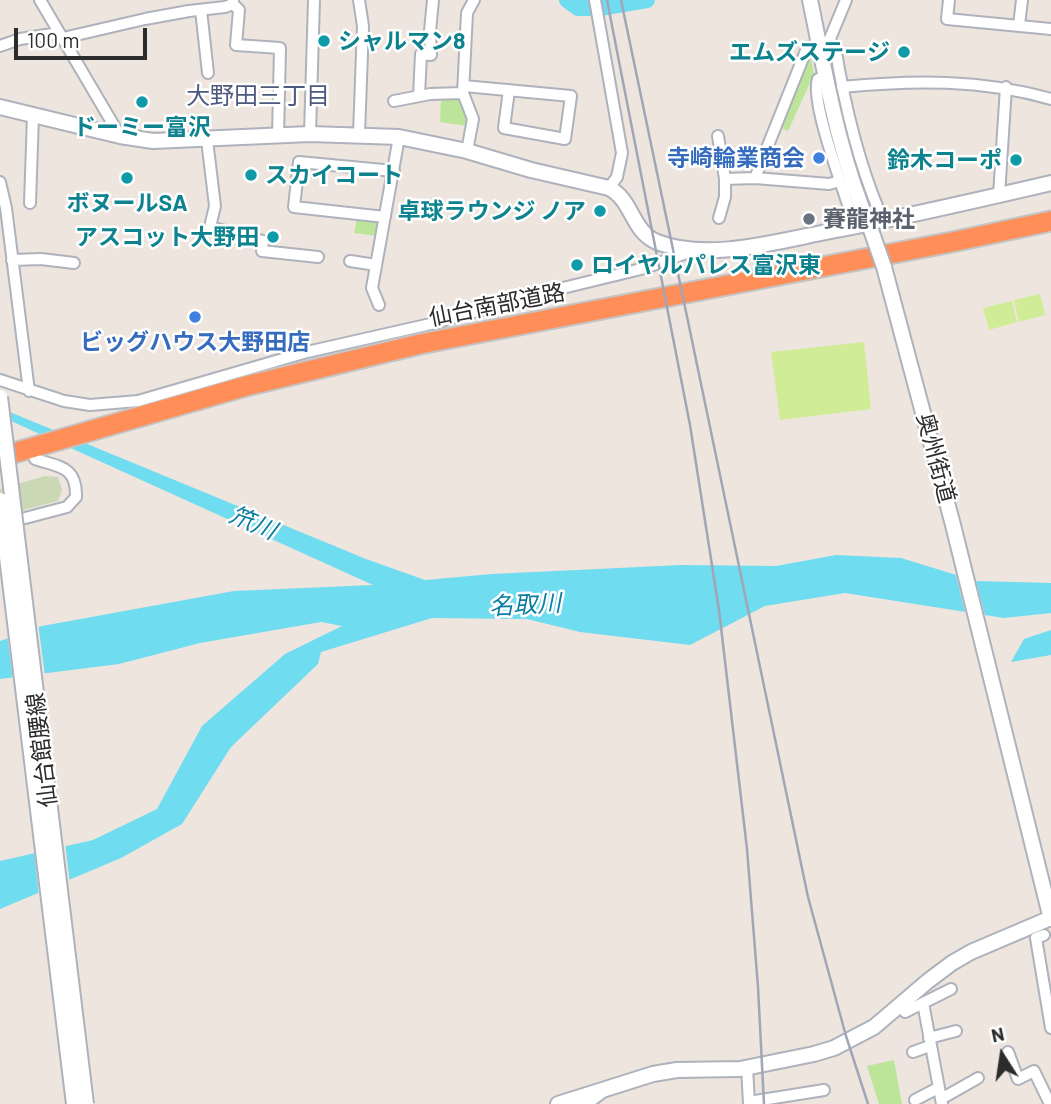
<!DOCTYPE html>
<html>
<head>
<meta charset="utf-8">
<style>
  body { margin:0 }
  #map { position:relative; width:1051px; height:1104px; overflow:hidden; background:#eee5de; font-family:Barlow,sans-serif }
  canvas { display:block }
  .north { position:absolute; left:967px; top:1020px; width:70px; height:70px; -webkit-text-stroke:5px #fff; paint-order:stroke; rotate:348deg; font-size:19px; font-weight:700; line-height:28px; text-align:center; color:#2c2c2c }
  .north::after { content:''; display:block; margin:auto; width:24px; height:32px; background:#2c2c2c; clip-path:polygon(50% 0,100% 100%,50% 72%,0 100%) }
  .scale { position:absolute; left:14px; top:28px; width:133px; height:32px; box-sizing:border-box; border:4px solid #2c2c2c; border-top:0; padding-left:9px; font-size:21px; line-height:24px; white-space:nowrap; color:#2c2c2c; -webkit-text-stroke:5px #fff; paint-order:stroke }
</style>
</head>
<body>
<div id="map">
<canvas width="1051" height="1104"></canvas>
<div class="north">N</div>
<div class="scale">100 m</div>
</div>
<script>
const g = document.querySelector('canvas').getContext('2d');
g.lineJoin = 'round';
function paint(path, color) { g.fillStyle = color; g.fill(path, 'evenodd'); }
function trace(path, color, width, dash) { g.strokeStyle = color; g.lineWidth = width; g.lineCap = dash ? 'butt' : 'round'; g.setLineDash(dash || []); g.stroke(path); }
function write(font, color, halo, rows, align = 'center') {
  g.font = font + ' Barlow,"Noto Sans JP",sans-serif'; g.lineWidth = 5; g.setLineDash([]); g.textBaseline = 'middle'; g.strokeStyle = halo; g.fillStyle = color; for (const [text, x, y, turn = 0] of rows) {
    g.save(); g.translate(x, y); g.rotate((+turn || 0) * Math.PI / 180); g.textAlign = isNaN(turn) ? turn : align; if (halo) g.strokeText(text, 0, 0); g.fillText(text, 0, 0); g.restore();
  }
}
paint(new Path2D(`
  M 810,52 L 814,74 L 788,131 L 778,127 Z
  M 441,98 L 461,99 L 469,118 L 467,126 L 440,122 Z
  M 357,218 L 376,220 L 379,225 L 377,236 L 354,233 Z
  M 894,1060 L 902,1104 L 879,1104 L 867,1066 Z`), '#bce59a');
paint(new Path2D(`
  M 45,476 L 58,477 L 62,490 L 58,501 L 0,516 L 0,489 Z`), '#cad8b5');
paint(new Path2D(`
  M 1040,294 L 1045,315 L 1019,322 L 1014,300 Z
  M 1012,301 L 1017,322 L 989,330 L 983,308 Z
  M 864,342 L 871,409 L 780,420 L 771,352 Z`), '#d1ec96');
paint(new Path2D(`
  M 0,408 L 366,559 L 425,580 L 492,574 L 681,565 L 776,566 L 836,555 L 901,558 L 976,581 L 1051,583 L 1051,613 L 1004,618 L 845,593 L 765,606 L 690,645 L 580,632 L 527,619 L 432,618 L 321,652 L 318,664 L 231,747 L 182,824 L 121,858 L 0,909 L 0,861 L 93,840 L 157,809 L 202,726 L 285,654 L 342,626 L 321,622 L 200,643 L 119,664 L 0,679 L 0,641 L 42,626 L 234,591 L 373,585 L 0,416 Z
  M 1051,630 L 1051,655 L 1011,662 L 1024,639 Z`), '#70dcf0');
paint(new Path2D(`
  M 955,571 L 975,577 L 986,619 L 966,616 Z
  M 38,623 L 45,676 L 13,681 L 7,634 Z
  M 65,843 L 70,884 L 39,897 L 34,850 Z`), '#eee5de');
trace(new Path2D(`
  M 567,0 L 578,8 L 600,8 L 647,0`), '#70dcf0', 16);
const street = new Path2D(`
  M 40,0 L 120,136
  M 595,0 L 622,153 L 617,177 L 609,188
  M 949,0 L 947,19 L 1051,29
  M 233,4 L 239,10 L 236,45 L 280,48 L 278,136
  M 201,10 L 208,73
  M 1019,25 L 1022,0
  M 63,38 L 145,19 L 189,11 L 225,7 L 233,4 L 233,0
  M 829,41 L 835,46 C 844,102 857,158 879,211
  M 0,46 L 20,39 L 59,33
  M 826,77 L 818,79 C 810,102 844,190 852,217
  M 464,86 L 571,96 L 565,139 L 504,128 L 509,90
  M 842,87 C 913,80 981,79 1051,99
  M 419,96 L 421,54 L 431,55 L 430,31 L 433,0
  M 394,101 L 430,94 L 463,93
  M 310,134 L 314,0
  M 359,134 L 363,26 L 359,0
  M 718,136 L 725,179 L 755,178
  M 207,140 L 215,206 L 210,227 L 263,241 L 262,251 L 318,257
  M 467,151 L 473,119 L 463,93 L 467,13 L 474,0
  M 840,181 L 829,184 L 755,178 L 807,48 L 829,41 L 846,0
  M 0,182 L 6,208 L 29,391
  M 999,195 L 1006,87
  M 30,203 L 33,116
  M 385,217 L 294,207 L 299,162 L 394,171
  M 719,218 L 725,197 L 725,179
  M 12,260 L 41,259 L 74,263
  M 350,261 L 376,265
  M 379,305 L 372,288 L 399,137
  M 0,380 L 64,401 L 90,405 L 138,401 L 307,352 L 435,323 L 530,296 L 645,268 L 692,251
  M 10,522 L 67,507 L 76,497 C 77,466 59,467 35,459
  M 1044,935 L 1036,938 L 1051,1028
  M 923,1003 L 942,1104
  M 905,1012 L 951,989
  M 929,1038 L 956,1031
  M 913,1052 L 930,1046
  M 1008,1052 L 1018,1079 L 1034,1071 L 1050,1104
  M 747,1067 L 749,1104
  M 941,1099 L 978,1078
  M 915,1100 L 938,1088
  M 749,1102 L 824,1090
  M 587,1104 L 603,1092`);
const secondary = new Path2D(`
  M 810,0 C 826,77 839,157 871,230
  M 0,107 L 120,136 L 153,141 L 310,134 L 399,137 L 467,151 L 531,170 L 609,188 C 633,200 631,231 657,242 C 708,262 779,241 831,231 C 905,217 978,200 1051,183
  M 884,267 L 953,525 L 1051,919
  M 558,1104 L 653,1074 L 677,1070 L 740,1069 L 814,1054 L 834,1048 L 874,1027 L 928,981 L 952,963 L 971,952 L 1051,918`);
const highway = new Path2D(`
  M 0,457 L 246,386 L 420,344 L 952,242 L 1051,221`);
trace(street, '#aeb2bc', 14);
trace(secondary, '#aeb2bc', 18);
trace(highway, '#c4c4c4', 23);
trace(street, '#fff', 10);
trace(secondary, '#fff', 14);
trace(highway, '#ff8e58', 19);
trace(new Path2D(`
  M 607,0 L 690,425 L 719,610 L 747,849 L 758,987 L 764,1104
  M 621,0 L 808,897 L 846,1036 L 868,1104`), '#a0a6b6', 2.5);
const secondaryBridge = new Path2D(`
  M 871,230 L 884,267
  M 0,397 L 86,1104
  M 0,500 L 74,1104`);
trace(secondaryBridge, '#aeb2bc', 18, []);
trace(secondaryBridge, '#fff', 14);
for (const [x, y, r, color] of [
  [324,41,7,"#0f9aa8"],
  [904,52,7,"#0f9aa8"],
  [142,102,7,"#0f9aa8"],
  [819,158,7,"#3f7fe0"],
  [1016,160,7,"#0f9aa8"],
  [251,175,7,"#0f9aa8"],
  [127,178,7,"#0f9aa8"],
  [600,211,7,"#0f9aa8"],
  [809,219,7,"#6b7280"],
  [273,237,7,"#0f9aa8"],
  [577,265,7,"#0f9aa8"],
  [195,317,7,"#3f7fe0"]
]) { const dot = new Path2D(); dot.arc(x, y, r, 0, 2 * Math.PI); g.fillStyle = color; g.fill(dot); trace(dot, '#fff', 2.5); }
write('bold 23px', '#0d838f', '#fff', [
  ["シャルマン8",338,41,"left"],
  ["エムズステージ",890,52],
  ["ドーミー富沢",142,127,"center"],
  ["鈴木コーポ",1002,160],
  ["スカイコート",265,175,"left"],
  ["ボヌールSA",127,203,"center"],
  ["卓球ラウンジ ノア",586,211],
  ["アスコット大野田",259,237],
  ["ロイヤルパレス富沢東",591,265,"left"]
], 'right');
write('bold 23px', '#366cbe', '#fff', [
  ["寺崎輪業商会",805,158],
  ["ビッグハウス大野田店",195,342,"center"]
], 'right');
write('bold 23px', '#5b616d', '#fff', [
  ["賽龍神社",823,219]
], 'left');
write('23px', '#2c2c2c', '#fff', [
  ["仙台南部道路",497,305,-11],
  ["奥州街道",936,458,75],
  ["仙台館腰線",42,750,-97]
]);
write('24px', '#4b5a7e', '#fff', [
  ["大野田三丁目",258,96]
]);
write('italic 24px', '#0c7da0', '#fff', [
  ["笊川",253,523,23],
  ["名取川",525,605,-3]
]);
</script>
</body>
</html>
